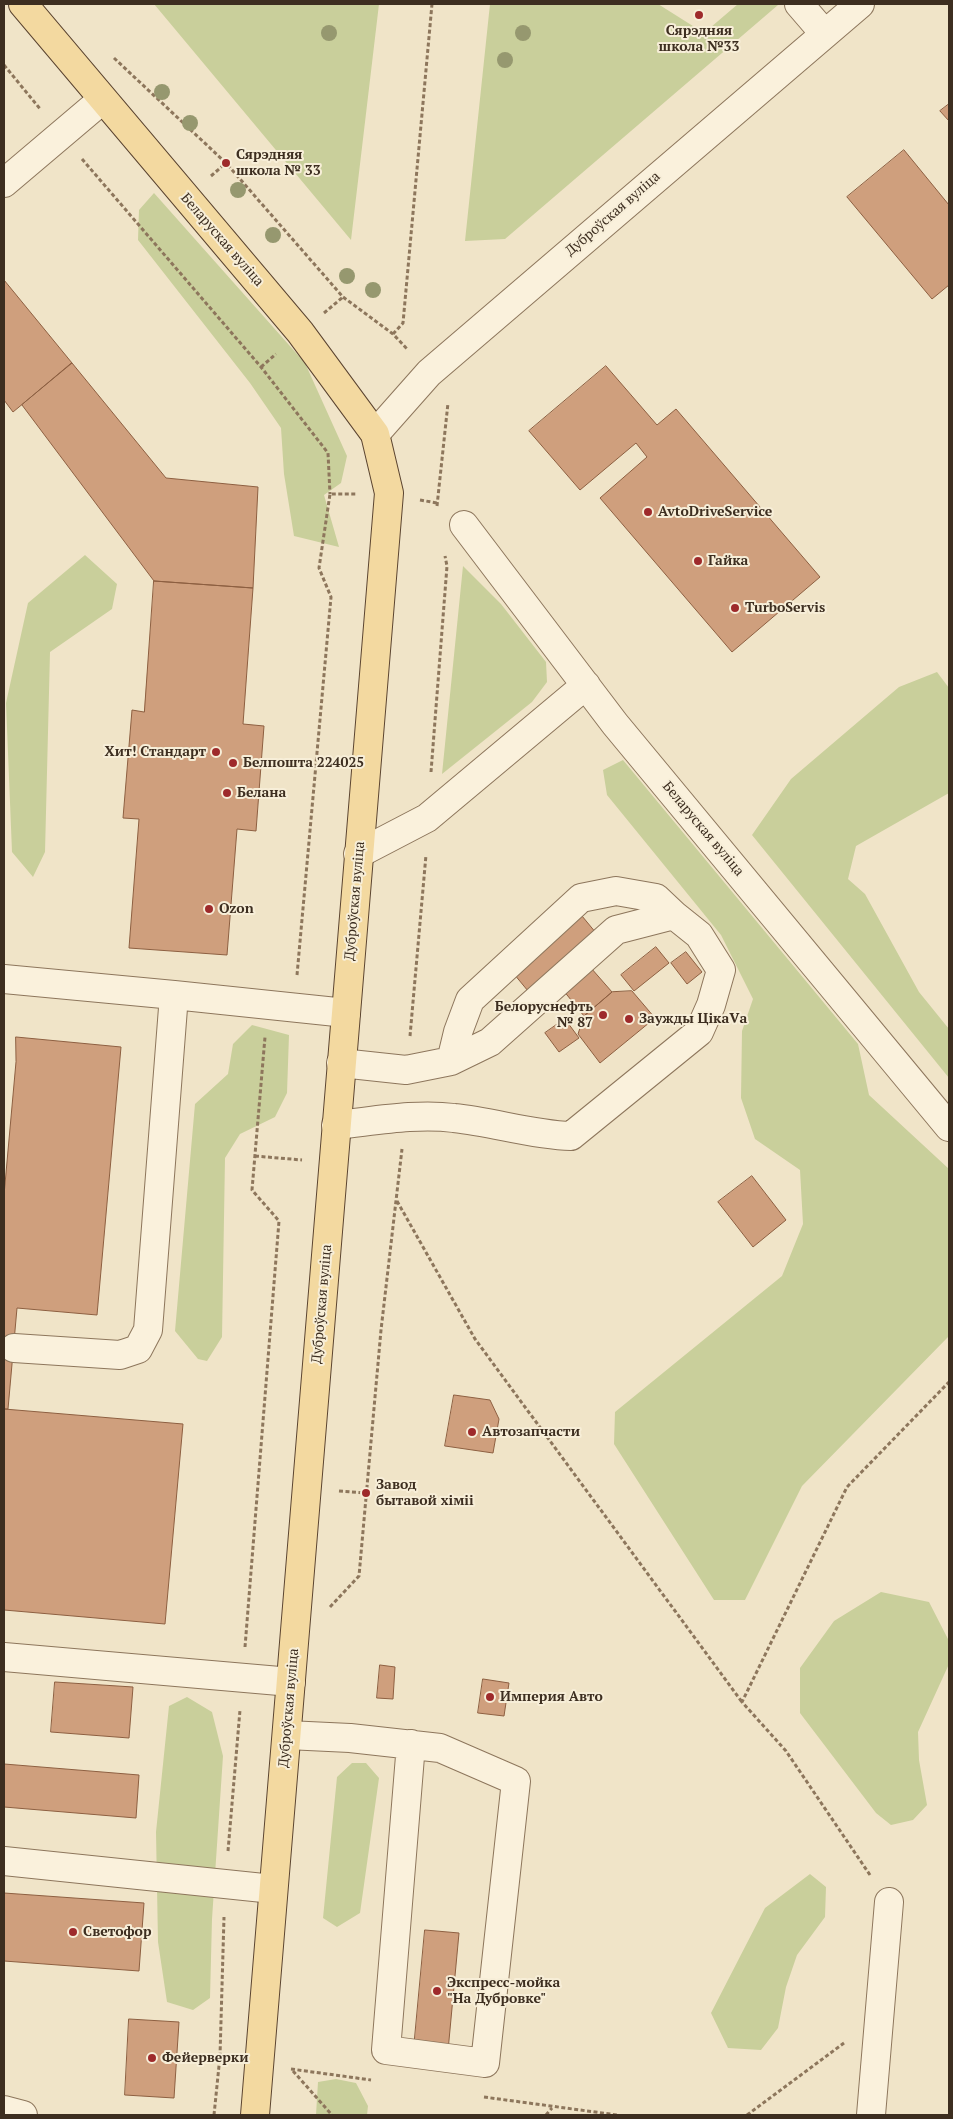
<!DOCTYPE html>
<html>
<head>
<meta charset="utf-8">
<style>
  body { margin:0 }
  #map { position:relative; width:953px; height:2119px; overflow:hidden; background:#f0e4c8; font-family:"PT Serif",serif }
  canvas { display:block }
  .frame { position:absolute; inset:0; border:5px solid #3d2e20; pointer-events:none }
</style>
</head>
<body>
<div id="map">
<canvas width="953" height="2119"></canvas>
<div class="frame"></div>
</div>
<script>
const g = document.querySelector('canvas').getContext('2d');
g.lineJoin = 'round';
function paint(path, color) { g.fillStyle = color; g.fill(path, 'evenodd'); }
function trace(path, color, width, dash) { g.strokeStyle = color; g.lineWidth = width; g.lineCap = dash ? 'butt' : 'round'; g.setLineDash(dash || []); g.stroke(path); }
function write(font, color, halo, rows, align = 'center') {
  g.font = font + ' "PT Serif",serif'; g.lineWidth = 4; g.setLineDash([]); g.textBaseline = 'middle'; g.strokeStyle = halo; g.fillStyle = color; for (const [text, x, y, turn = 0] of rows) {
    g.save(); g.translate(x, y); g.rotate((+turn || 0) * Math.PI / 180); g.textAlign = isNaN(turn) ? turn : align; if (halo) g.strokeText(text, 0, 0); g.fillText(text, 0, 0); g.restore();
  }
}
paint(new Path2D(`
  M 154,4 L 379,4 L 351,240 Z
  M 490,4 L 658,4 L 704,33 L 738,4 L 778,5 L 505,239 L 465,241 Z
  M 154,193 L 305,363 L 347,456 L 341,483 L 324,495 L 339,547 L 294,536 L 284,474 L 281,428 L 250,383 L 138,240 L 139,210 Z
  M 85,555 L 117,584 L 112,609 L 50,652 L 45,852 L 33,877 L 12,852 L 6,703 L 28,603 Z
  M 463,566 L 501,604 L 546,662 L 547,682 L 532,702 L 442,774 Z
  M 937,672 L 949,688 L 949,793 L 856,846 L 848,879 L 865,894 L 919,992 L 949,1029 L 949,1078 L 752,835 L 791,779 L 899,687 Z
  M 623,760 L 858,1044 L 869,1095 L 949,1169 L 949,1336 L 802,1486 L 745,1600 L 714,1600 L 614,1444 L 615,1412 L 782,1276 L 803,1224 L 800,1170 L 755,1139 L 741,1098 L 742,1031 L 753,999 L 721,935 L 607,795 L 603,770 Z
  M 252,1025 L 289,1035 L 287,1093 L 275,1117 L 240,1134 L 225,1158 L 222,1337 L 207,1361 L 198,1359 L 175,1331 L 195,1104 L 228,1074 L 233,1044 Z
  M 881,1592 L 929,1602 L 949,1641 L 949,1664 L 918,1732 L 919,1760 L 927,1805 L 913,1820 L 891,1825 L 876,1813 L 800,1713 L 800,1668 L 834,1621 Z
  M 187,1697 L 212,1712 L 223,1756 L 212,1919 L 210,1998 L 193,2010 L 167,2002 L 158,1942 L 156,1832 L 169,1706 Z
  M 352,1763 L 366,1763 L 379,1778 L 360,1913 L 337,1927 L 323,1918 L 337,1777 Z
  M 810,1874 L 826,1887 L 825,1917 L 797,1955 L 786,1987 L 778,2028 L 761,2050 L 728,2048 L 711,2013 L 765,1908 Z
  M 336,2079 L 356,2083 L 368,2106 L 367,2115 L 316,2115 L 318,2082 Z`), '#c9cf9b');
const building = new Path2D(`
  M 949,104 L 949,121 L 940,111 Z
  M 904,150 L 949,205 L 949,285 L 932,299 L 847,197 Z
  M 4,280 L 72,363 L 13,412 L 4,400 Z
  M 72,363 L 166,478 L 258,487 L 253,588 L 154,581 L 22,405 Z
  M 606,366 L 657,425 L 676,409 L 820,577 L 732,652 L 600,498 L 647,457 L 636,443 L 580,490 L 529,431 Z
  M 154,581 L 253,588 L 243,724 L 264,726 L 256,831 L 237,829 L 227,955 L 129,948 L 139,819 L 123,818 L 132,710 L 144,712 Z
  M 582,916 L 611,951 L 591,968 L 612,992 L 584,1016 L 563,990 L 542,1008 L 514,974 Z
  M 656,947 L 669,963 L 634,991 L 621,975 Z
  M 686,952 L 702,972 L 687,984 L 671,963 Z
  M 632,991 L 655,1018 L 600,1063 L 578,1034 L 584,1016 L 612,992 Z
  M 565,1019 L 579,1038 L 559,1052 L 545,1033 Z
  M 16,1037 L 121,1047 L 97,1315 L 17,1308 L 8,1409 L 4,1409 L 4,1195 L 16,1062 Z
  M 752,1176 L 786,1220 L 753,1247 L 718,1202 Z
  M 454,1395 L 490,1400 L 499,1419 L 493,1453 L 445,1446 Z
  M 4,1409 L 183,1424 L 165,1624 L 4,1610 Z
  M 380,1665 L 395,1667 L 393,1699 L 377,1698 Z
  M 483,1679 L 509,1683 L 504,1716 L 478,1713 Z
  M 55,1682 L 133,1687 L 129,1738 L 51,1732 Z
  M 4,1764 L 139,1775 L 136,1818 L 4,1807 Z
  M 4,1893 L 144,1903 L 139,1971 L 4,1961 Z
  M 425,1930 L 459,1933 L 448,2051 L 414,2048 Z
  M 129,2019 L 179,2022 L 174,2098 L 125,2095 Z`);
paint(building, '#cf9f7d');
trace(building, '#8d5f41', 1);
const minor = new Path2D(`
  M 799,4 L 824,33
  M 4,183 L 102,100
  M 375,434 L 429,373 L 860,4
  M 464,525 L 615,724 L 949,1127
  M 358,854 L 427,818 L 586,685
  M 4,979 L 174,995 L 148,1330 L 138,1349 L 120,1355 L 14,1348
  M 174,995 L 346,1013
  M 451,1061 L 458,1032 L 470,1000 L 581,898 L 616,891 L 656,898 L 674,915
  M 336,1125 C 375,1121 416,1113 454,1118 C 494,1122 531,1135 571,1136 L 699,1032 L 711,1005 L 721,970 L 699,935 L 674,915 L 616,930 L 490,1042 L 451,1061 L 406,1070 L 341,1063
  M 4,1657 L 291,1682
  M 287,1735 L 350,1738 L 440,1748 L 516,1781 L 485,2063 L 386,2050 L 411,1744
  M 4,1861 L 273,1889
  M 4,2110 L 23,2115
  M 871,2115 L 889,1902`);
const major = new Path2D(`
  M 23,4 L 300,332 L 375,434 L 389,493 L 255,2115`);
trace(minor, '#8d765c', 30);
trace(major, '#5b4430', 30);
trace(new Path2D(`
  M 114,58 L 226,163 L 343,297 L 393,334 L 408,350
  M 4,65 L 41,110
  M 82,159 L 261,367 L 328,453 L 330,494
  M 211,176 L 226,163
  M 324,313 L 343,297
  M 393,334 L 403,323 L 432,4
  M 261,367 L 276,354
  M 420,500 L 437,503
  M 437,506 L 448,403
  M 431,772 L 447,566 L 445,556
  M 297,975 L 331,597 L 319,568 L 330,494 L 357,494
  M 410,1036 L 426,855
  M 255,1156 L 302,1160
  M 397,1201 L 475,1339 L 742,1702
  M 339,1491 L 366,1493
  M 330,1607 L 359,1576 L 381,1330 L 402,1149
  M 245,1647 L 279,1221 L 252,1190 L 265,1037
  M 228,1851 L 240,1710
  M 870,1875 L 786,1751 L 742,1702 L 847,1487 L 949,1382
  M 291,2069 L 371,2080
  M 293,2071 L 332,2115
  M 484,2097 L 617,2115
  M 214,2115 L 220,2056 L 224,1917
  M 546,2115 L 552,2108
  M 747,2115 L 844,2043`), '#8d765c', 3, [4, 2.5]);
trace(minor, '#faf1dc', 28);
trace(major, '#f3d9a0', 28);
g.fillStyle = '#96986f';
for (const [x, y] of [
  [329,33],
  [523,33],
  [505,60],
  [162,92],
  [190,123],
  [238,190],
  [273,235],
  [347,276],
  [373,290]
]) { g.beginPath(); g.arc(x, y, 8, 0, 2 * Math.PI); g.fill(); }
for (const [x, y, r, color] of [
  [699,15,5,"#9e2a2b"],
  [226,163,5,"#9e2a2b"],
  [648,512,5,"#9e2a2b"],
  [698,561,5,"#9e2a2b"],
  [735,608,5,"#9e2a2b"],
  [216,752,5,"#9e2a2b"],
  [233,763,5,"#9e2a2b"],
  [227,793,5,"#9e2a2b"],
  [209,909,5,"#9e2a2b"],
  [603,1015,5,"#9e2a2b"],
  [629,1019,5,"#9e2a2b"],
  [472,1432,5,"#9e2a2b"],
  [366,1493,5,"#9e2a2b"],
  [490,1697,5,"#9e2a2b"],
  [73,1932,5,"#9e2a2b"],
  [437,1991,5,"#9e2a2b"],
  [152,2058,5,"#9e2a2b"]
]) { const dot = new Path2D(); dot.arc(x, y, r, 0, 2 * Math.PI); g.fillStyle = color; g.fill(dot); trace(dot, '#f7eed8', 2); }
write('bold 14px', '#3d2e20', '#f7eed8', [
  ["Сярэдняя",699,31,"center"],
  ["школа №33",699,47,"center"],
  ["Сярэдняя",236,155],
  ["школа № 33",236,171],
  ["AvtoDriveService",658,512],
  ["Гайка",708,561],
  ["TurboServis",745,608],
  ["Хит! Стандарт",206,752,"right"],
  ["Белпошта 224025",243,763],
  ["Белана",237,793],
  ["Ozon",219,909],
  ["Белоруснефть",593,1007,"right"],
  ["№ 87",593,1023,"right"],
  ["Заужды ЦікаVа",639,1019],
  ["Автозапчасти",482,1432],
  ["Завод",376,1485],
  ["бытавой хіміі",376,1501],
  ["Империя Авто",500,1697],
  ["Светофор",83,1932],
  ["Экспресс-мойка",447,1983],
  ["\"На Дубровке\"",447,1999],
  ["Фейерверки",162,2058]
], 'left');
write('14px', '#3d2e20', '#f7eed8', [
  ["Дуброўская вуліца",613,214,-41],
  ["Беларуская вуліца",222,240,49],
  ["Беларуская вуліца",703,829,50],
  ["Дуброўская вуліца",355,901,-85],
  ["Дуброўская вуліца",322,1304,-85],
  ["Дуброўская вуліца",289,1708,-85]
]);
</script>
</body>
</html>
